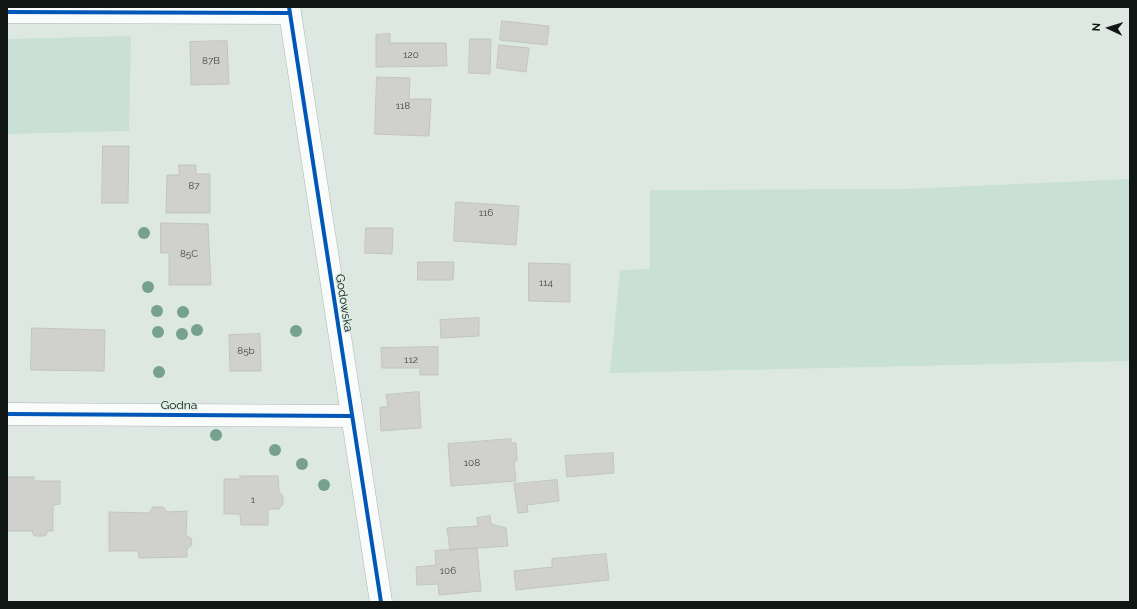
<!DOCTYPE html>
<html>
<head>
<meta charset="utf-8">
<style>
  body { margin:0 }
  #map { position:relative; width:1137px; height:609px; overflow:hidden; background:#dee8e3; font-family:Raleway,sans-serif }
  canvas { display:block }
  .frame { position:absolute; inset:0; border:8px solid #101613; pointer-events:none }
  .north { position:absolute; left:1089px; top:8px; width:40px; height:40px; -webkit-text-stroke:3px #daece3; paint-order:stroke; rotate:274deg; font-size:11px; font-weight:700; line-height:16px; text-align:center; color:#101613 }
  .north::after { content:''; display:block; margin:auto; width:14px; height:18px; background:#101613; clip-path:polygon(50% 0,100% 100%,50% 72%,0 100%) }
</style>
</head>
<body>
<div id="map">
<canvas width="1137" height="609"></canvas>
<div class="frame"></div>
<div class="north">N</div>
</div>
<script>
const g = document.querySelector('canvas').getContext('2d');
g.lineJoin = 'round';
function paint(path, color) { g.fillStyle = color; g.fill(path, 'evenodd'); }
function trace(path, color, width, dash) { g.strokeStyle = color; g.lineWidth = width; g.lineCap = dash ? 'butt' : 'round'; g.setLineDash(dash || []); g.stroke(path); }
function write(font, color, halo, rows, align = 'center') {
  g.font = font + ' Raleway,sans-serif'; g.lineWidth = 3; g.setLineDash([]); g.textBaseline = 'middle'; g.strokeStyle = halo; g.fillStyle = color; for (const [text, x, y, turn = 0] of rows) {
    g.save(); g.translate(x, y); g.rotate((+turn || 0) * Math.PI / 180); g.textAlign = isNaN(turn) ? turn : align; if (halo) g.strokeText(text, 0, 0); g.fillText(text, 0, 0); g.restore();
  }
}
paint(new Path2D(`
  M 131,36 L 129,131 L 7,134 L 7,39 Z
  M 1130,179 L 1130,361 L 610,373 L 620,270 L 650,269 L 650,190 L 906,189 Z`), '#c8e0d5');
const building = new Path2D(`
  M 502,21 L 549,26 L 547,45 L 500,40 Z
  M 390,34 L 390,43 L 446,43 L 447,66 L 376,67 L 376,35 Z
  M 470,39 L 491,39 L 490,74 L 469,73 Z
  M 227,41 L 229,84 L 191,85 L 190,42 Z
  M 499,45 L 529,48 L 526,72 L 497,68 Z
  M 377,77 L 410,78 L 409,99 L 431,99 L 429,136 L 375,134 Z
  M 103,146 L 129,146 L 128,203 L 102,203 Z
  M 179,165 L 196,165 L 196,174 L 210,174 L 210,213 L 166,213 L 167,175 L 179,175 Z
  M 456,202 L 519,206 L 516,245 L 454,241 Z
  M 161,223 L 208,224 L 211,285 L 169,285 L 169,253 L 161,253 Z
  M 366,228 L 393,228 L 392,254 L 365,253 Z
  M 418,262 L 454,262 L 453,280 L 418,280 Z
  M 529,263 L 570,264 L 570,302 L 529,301 Z
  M 479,318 L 479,336 L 441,338 L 440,320 Z
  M 32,328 L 105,330 L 104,371 L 31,370 Z
  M 260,334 L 261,371 L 230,371 L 229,335 Z
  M 438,347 L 438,375 L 420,375 L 420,368 L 382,368 L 381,348 Z
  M 419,392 L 421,428 L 381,431 L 380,407 L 388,407 L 386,395 Z
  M 511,439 L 511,443 L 516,443 L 517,461 L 514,461 L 516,481 L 451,486 L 448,444 Z
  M 613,453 L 614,473 L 567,477 L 565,456 Z
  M 240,476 L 278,476 L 279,492 L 283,496 L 283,504 L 279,509 L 268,509 L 268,525 L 241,525 L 240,514 L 224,514 L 224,479 L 240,479 Z
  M 7,477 L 34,477 L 34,481 L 60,481 L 60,504 L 53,505 L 53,531 L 48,531 L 45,536 L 34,536 L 32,531 L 7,531 Z
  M 557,480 L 559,501 L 527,505 L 528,512 L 518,513 L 514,484 Z
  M 153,507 L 163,507 L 167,512 L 187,511 L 186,536 L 191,538 L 192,545 L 187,549 L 187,557 L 139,558 L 138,551 L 109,551 L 109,512 L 149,513 Z
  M 490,516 L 491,524 L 506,528 L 508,546 L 450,550 L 447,528 L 478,526 L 477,518 Z
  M 477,548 L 481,591 L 439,595 L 438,584 L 417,585 L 416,567 L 436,565 L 435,551 Z
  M 606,554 L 609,580 L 516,590 L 514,571 L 552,567 L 552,559 Z`);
paint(building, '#d0d1ce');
trace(building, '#c2c4c1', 1);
const minor = new Path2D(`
  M 7,12 L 290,13
  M 7,414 L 351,416`);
const tertiary = new Path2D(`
  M 289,7 L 381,602`);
trace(minor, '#adb4b1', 23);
trace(tertiary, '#adb4b1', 23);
trace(minor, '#fafcfb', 22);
trace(tertiary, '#fafcfb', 22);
trace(new Path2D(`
  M 289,7 L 381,602
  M 7,12 L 290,13
  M 7,414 L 351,416`), '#0057b8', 4);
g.fillStyle = '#76a090';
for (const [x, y] of [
  [144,233],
  [148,287],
  [157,311],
  [183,312],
  [197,330],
  [296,331],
  [158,332],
  [182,334],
  [159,372],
  [216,435],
  [275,450],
  [302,464],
  [324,485]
]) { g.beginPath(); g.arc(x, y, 6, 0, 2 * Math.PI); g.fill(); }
write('10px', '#424744', null, [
  ["120",411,55],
  ["87B",211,61],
  ["118",403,106],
  ["87",194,186],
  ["116",486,213],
  ["85C",189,254],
  ["114",546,283],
  ["85b",246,351],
  ["112",411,360],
  ["108",472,463],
  ["1",253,500],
  ["106",448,571]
]);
write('12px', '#101613', '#daece3', [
  ["Godowska",344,303,81],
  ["Godna",179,405]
]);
</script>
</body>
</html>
